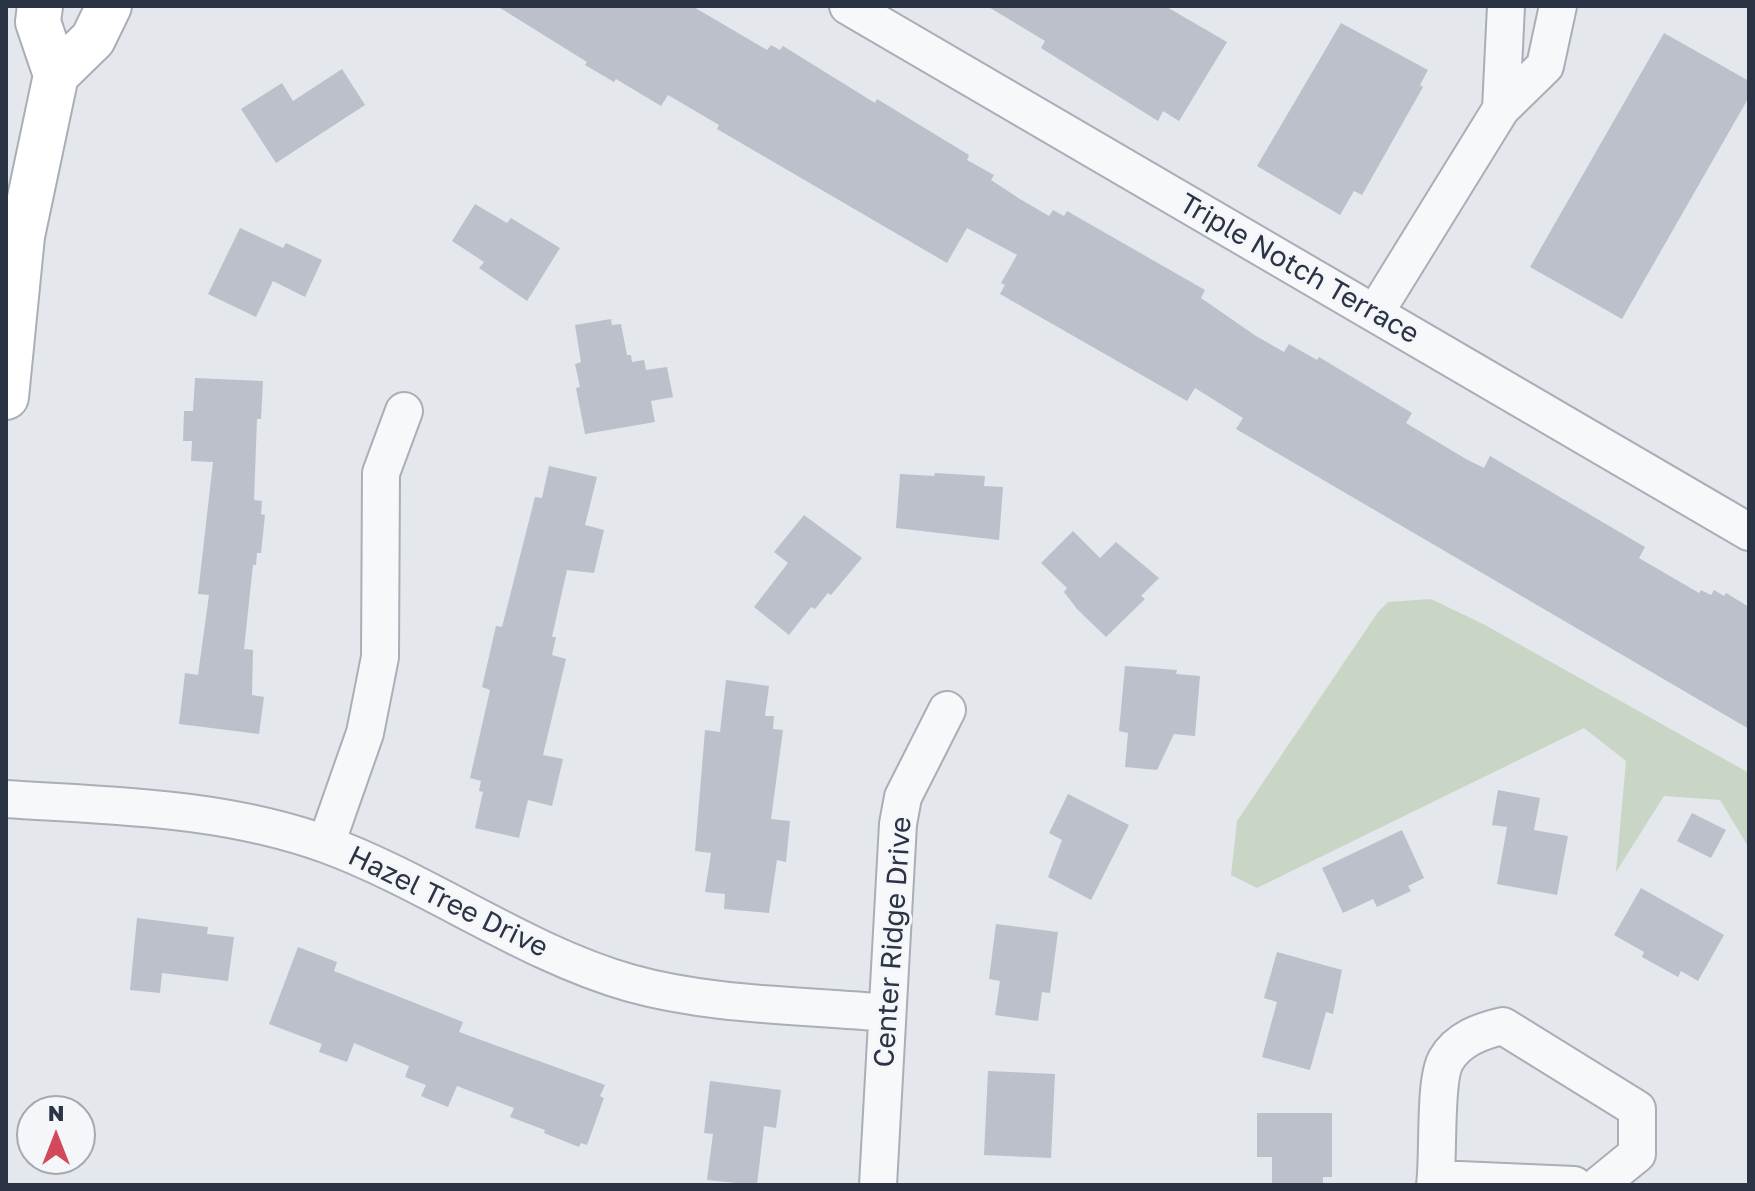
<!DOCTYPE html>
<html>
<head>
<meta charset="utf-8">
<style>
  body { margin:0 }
  #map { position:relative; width:1755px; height:1191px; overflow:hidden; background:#e4e7ec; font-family:"Golos Text",sans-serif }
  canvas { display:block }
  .frame { position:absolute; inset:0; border:8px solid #2b3445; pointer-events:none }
  .north { position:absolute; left:16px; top:1095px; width:80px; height:80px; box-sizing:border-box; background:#f4f6f9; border:2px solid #a4a8b1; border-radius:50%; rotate:0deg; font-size:22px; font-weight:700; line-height:32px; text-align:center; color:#2b3445 }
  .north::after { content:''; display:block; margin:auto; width:28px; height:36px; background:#d1495b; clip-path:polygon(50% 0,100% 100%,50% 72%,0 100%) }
</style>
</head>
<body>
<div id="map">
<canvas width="1755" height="1191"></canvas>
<div class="frame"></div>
<div class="north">N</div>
</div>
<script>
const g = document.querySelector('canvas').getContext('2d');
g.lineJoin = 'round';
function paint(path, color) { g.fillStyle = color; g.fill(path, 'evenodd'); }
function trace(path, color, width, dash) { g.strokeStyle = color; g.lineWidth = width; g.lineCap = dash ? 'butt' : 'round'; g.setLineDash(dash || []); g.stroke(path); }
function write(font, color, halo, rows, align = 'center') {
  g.font = font + ' "Golos Text",sans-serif'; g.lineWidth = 6; g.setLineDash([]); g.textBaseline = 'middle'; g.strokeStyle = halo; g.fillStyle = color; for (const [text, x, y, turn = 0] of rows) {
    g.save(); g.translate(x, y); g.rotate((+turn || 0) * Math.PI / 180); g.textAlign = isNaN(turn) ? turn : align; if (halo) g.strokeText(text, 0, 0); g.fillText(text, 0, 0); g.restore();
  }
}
paint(new Path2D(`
  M 1431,599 L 1485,625 L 1749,773 L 1749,848 L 1720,800 L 1664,796 L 1616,872 L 1626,761 L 1584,728 L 1257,888 L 1231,875 L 1237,821 L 1378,612 L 1388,602 Z`), '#c9d6c5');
paint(new Path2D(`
  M 497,6 L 692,6 L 767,50 L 771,45 L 780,50 L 783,46 L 875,103 L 877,99 L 969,155 L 967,160 L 994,175 L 991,180 L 1020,199 L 1049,216 L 1053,210 L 1064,216 L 1067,211 L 1205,290 L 1201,298 L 1256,336 L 1284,352 L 1289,344 L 1317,360 L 1319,357 L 1412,413 L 1406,423 L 1466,459 L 1484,468 L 1490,456 L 1645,547 L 1639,558 L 1699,593 L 1701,590 L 1711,595 L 1714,590 L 1724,596 L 1726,593 L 1749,607 L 1749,729 L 1236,429 L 1243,418 L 1195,388 L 1187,401 L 1000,294 L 1005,285 L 1001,283 L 1017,255 L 967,228 L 947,263 L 717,129 L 719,125 L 668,95 L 661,106 L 616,79 L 614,82 L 585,65 L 587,62 Z
  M 987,6 L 1165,6 L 1227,42 L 1179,121 L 1163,111 L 1158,121 L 1041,48 L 1045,41 Z
  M 1341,23 L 1428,70 L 1420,85 L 1423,87 L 1362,195 L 1354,191 L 1340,215 L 1257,166 Z
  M 1664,33 L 1749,81 L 1749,97 L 1622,319 L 1530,267 Z
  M 342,69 L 365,105 L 276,163 L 241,109 L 282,83 L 293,101 Z
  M 475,204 L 507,223 L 511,218 L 560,248 L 527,301 L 479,268 L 484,262 L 452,241 Z
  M 240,228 L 283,248 L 286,243 L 322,260 L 305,297 L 273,281 L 256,317 L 208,294 Z
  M 611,319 L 612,325 L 621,324 L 627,355 L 631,355 L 632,362 L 644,360 L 646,370 L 667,367 L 673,397 L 651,401 L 655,422 L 585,434 L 576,388 L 580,387 L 575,364 L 581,362 L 575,325 Z
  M 195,378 L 263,381 L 261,419 L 257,419 L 254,500 L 262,501 L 261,514 L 265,515 L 261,553 L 257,553 L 256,565 L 253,565 L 244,649 L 253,650 L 252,695 L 264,697 L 259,734 L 179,724 L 185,673 L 198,675 L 209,595 L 198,594 L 213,462 L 191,461 L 192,441 L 183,441 L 184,411 L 193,411 Z
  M 549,466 L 597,477 L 585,525 L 604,530 L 594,573 L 567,570 L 552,637 L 556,637 L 552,655 L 566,659 L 543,755 L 563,759 L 552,806 L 528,800 L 519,838 L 475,828 L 483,792 L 479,791 L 481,781 L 470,778 L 490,690 L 482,687 L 496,626 L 502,627 L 535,497 L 542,498 Z
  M 935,473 L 985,476 L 984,486 L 1003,487 L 999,540 L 896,528 L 900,474 L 934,476 Z
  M 804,515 L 862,558 L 831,595 L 828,593 L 815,609 L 811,607 L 789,635 L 754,607 L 788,563 L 774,552 Z
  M 1073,531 L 1100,558 L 1116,542 L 1159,578 L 1141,596 L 1145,599 L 1106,637 L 1077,609 L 1064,592 L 1067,588 L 1041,563 Z
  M 1125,666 L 1177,670 L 1176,674 L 1200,676 L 1195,736 L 1174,734 L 1157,770 L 1125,767 L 1128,733 L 1119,731 Z
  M 726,680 L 769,686 L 765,716 L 774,716 L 773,729 L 783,730 L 771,819 L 790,821 L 786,862 L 777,860 L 769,913 L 724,909 L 725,894 L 705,892 L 711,853 L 695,851 L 705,730 L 720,732 Z
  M 1498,790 L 1540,798 L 1534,830 L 1568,836 L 1557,895 L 1497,884 L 1507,827 L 1492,825 Z
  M 1068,794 L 1129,825 L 1091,900 L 1048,877 L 1062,840 L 1049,833 Z
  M 1692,813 L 1726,830 L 1711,858 L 1677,841 Z
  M 1402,830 L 1424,878 L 1408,886 L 1411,891 L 1377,907 L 1373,899 L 1343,913 L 1322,868 Z
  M 1641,888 L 1724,935 L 1698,981 L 1681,971 L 1678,977 L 1642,957 L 1644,952 L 1614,935 Z
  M 137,918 L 208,927 L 207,934 L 234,937 L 228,981 L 162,973 L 160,993 L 130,990 Z
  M 996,924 L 1058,932 L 1050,993 L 1042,992 L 1038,1021 L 995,1015 L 1000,981 L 989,979 Z
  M 298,947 L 337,962 L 334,971 L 463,1022 L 459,1032 L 605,1085 L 600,1096 L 604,1098 L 587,1145 L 581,1143 L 579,1147 L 544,1133 L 545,1130 L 510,1117 L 514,1108 L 457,1086 L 448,1107 L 421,1096 L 426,1085 L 405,1077 L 409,1066 L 354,1043 L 347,1062 L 319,1052 L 322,1044 L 269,1024 Z
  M 1277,952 L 1342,970 L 1333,1014 L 1326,1012 L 1310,1070 L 1262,1057 L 1277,1002 L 1264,998 Z
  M 988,1071 L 1055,1074 L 1051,1158 L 984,1155 Z
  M 710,1081 L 781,1090 L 776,1128 L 764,1126 L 757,1185 L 707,1180 L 713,1134 L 704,1133 Z
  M 1257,1113 L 1332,1113 L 1332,1177 L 1323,1177 L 1323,1185 L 1272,1185 L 1272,1157 L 1257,1157 Z`), '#bbc0ca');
const minor = new Path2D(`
  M 848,6 L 1749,532
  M 1501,109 L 1506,6
  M 1375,313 L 1501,109 L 1545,66 L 1558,6
  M 6,799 C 114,806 224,807 328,845 C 430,883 525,953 630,983 C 712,1006 802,1005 887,1013
  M 326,844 L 365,733 L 380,657 L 381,473 L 404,411
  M 1436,1179 L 1574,1185
  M 878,1185 L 898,824 L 903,797 L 947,710
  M 1435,1185 C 1439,1157 1434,1080 1446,1060 C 1458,1039 1481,1031 1503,1026 L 1637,1109 L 1637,1154 L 1599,1185`);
const secondary = new Path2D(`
  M 56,75 L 93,39 L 109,6
  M 6,397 L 22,236 L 56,75 L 38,22 L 40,6`);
trace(minor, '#a9aeb7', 40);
trace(secondary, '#a9aeb7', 48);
trace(minor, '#f7f8fa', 36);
trace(secondary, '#fff', 44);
write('28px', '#2b3445', '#f4f6f9', [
  ["Triple Notch Terrace",1299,269,30],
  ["Hazel Tree Drive",448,902,26],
  ["Center Ridge Drive",893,942,-86]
]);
</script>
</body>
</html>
